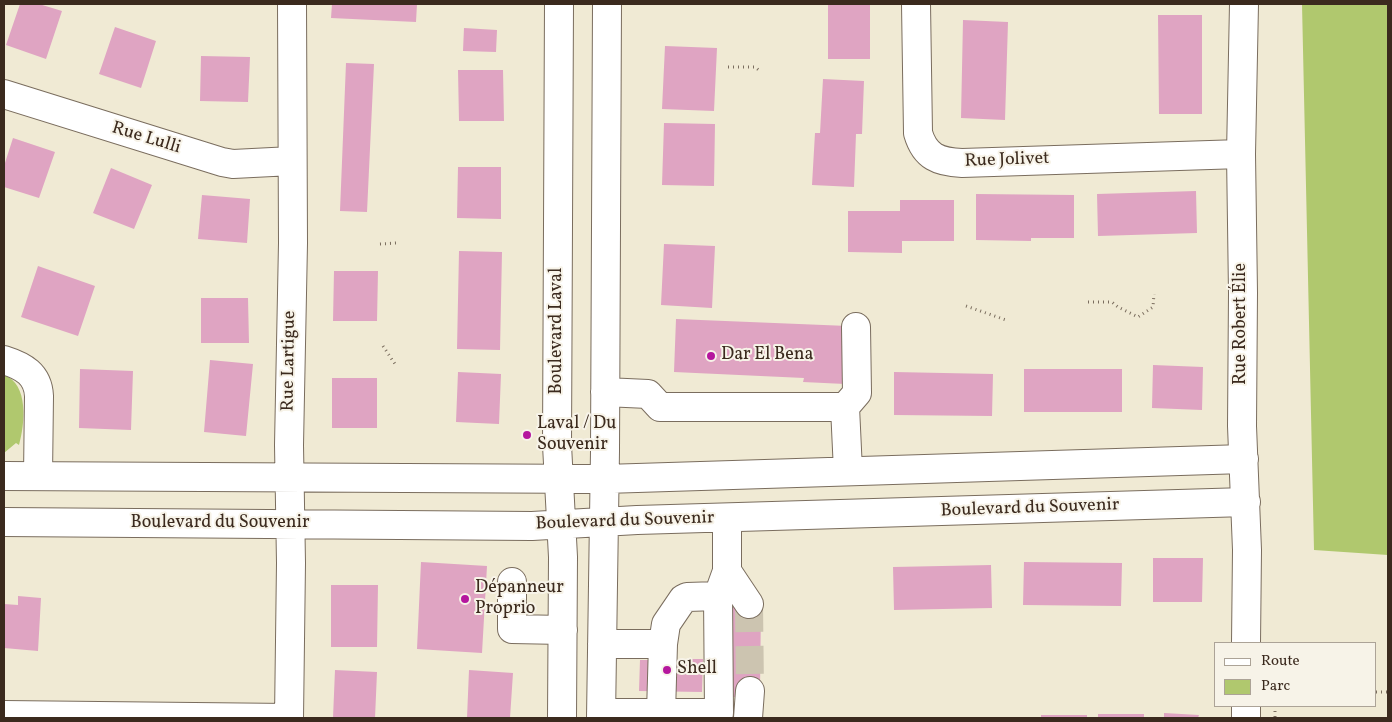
<!DOCTYPE html>
<html>
<head>
<meta charset="utf-8">
<style>
  body { margin:0 }
  #map { position:relative; width:1392px; height:722px; overflow:hidden; background:#f0ead4; font-family:Vollkorn,serif }
  canvas { display:block }
  .frame { position:absolute; inset:0; border:5px solid #3b2a1e; pointer-events:none }
  .legend { position:absolute; left:1214px; top:642px; width:162px; height:65px; box-sizing:border-box; background:#f7f3e8; border:1px solid #aca397; margin:0; padding:6px 9px; list-style:none; font-size:15px; color:#3b2a1e }
  .legend li { display:flex; align-items:center; gap:10px; height:25px }
  .legend b { width:25px; border:1px solid #aca397 }
</style>
</head>
<body>
<div id="map">
<canvas width="1392" height="722"></canvas>
<div class="frame"></div>
<ul class="legend">
<li><b style="height:6px;background:#fff"></b>Route</li>
<li><b style="height:14px;background:#b0c86e"></b>Parc</li>
</ul>
</div>
<script>
const g = document.querySelector('canvas').getContext('2d');
g.lineJoin = 'round';
function paint(path, color) { g.fillStyle = color; g.fill(path, 'evenodd'); }
function trace(path, color, width, dash) { g.strokeStyle = color; g.lineWidth = width; g.lineCap = dash ? 'butt' : 'round'; g.setLineDash(dash || []); g.stroke(path); }
function write(font, color, halo, rows, align = 'center') {
  g.font = font + ' Vollkorn,serif'; g.lineWidth = 4; g.setLineDash([]); g.textBaseline = 'middle'; g.strokeStyle = halo; g.fillStyle = color; for (const [text, x, y, turn = 0] of rows) {
    g.save(); g.translate(x, y); g.rotate((+turn || 0) * Math.PI / 180); g.textAlign = isNaN(turn) ? turn : align; if (halo) g.strokeText(text, 0, 0); g.fillText(text, 0, 0); g.restore();
  }
}
paint(new Path2D(`
  M 1302,4 L 1388,4 L 1388,555 L 1314,550 Z
  M 4,375 C 29,384 25,424 19,445 L 16,443 L 4,453 Z`), '#b0c86e');
paint(new Path2D(`
  M 20,4 L 39,4 L 62,11 L 46,59 L 6,45 Z
  M 332,4 L 417,4 L 416,22 L 331,18 Z
  M 828,4 L 870,4 L 870,59 L 828,59 Z
  M 1158,15 L 1202,15 L 1202,114 L 1159,114 Z
  M 963,20 L 1008,22 L 1005,120 L 961,118 Z
  M 115,27 L 156,41 L 141,88 L 99,74 Z
  M 464,28 L 497,30 L 496,52 L 463,51 Z
  M 665,46 L 717,48 L 714,111 L 662,109 Z
  M 201,56 L 250,57 L 248,102 L 200,101 Z
  M 346,63 L 374,64 L 367,212 L 340,211 Z
  M 458,70 L 503,70 L 504,121 L 459,121 Z
  M 823,79 L 864,81 L 862,134 L 856,134 L 854,187 L 812,185 L 815,133 L 820,133 Z
  M 664,123 L 715,124 L 714,186 L 662,185 Z
  M 13,138 L 55,152 L 39,198 L 4,187 L 4,166 Z
  M 458,167 L 501,167 L 501,219 L 457,218 Z
  M 111,168 L 152,185 L 134,229 L 93,213 Z
  M 1196,191 L 1197,233 L 1098,236 L 1097,194 Z
  M 976,194 L 1074,195 L 1074,238 L 1031,238 L 1031,241 L 976,240 Z
  M 202,195 L 250,199 L 247,243 L 198,239 Z
  M 900,200 L 954,200 L 954,241 L 902,241 L 902,253 L 848,252 L 848,211 L 900,211 Z
  M 664,244 L 715,246 L 712,308 L 661,305 Z
  M 459,251 L 502,252 L 500,350 L 457,349 Z
  M 38,266 L 95,286 L 78,336 L 21,317 Z
  M 334,271 L 378,271 L 377,321 L 333,321 Z
  M 201,298 L 248,298 L 249,343 L 201,343 Z
  M 676,319 L 848,326 L 845,384 L 803,382 L 804,378 L 674,372 Z
  M 210,360 L 253,364 L 246,436 L 204,432 Z
  M 1153,365 L 1203,367 L 1202,410 L 1152,408 Z
  M 80,369 L 133,371 L 131,430 L 79,428 Z
  M 1024,369 L 1122,369 L 1122,412 L 1024,412 Z
  M 458,372 L 501,374 L 499,424 L 456,422 Z
  M 894,372 L 993,374 L 992,416 L 894,415 Z
  M 332,378 L 377,378 L 377,428 L 332,428 Z
  M 1153,558 L 1203,558 L 1202,602 L 1153,602 Z
  M 421,562 L 487,566 L 482,653 L 417,649 Z
  M 1024,562 L 1122,563 L 1121,606 L 1023,605 Z
  M 991,565 L 992,608 L 894,610 L 893,567 Z
  M 331,585 L 378,585 L 377,647 L 331,647 Z
  M 18,596 L 41,598 L 38,651 L 4,648 L 4,604 L 18,605 Z
  M 730,604 L 761,605 L 760,691 L 737,697 L 729,697 Z
  M 690,659 L 703,659 L 702,692 L 639,691 L 640,660 L 690,660 Z
  M 335,670 L 377,672 L 375,718 L 333,718 Z
  M 469,670 L 513,673 L 510,718 L 467,718 Z
  M 1164,713 L 1199,715 L 1198,718 L 1164,718 Z
  M 1098,714 L 1144,714 L 1144,718 L 1098,718 Z
  M 1041,715 L 1087,715 L 1087,718 L 1041,718 Z`), '#dfa4c2');
trace(new Path2D(`
  M 749,604 L 750,691`), '#ccc4b0', 28, [28, 14]);
const minor = new Path2D(`
  M 559,4 L 557,445 L 563,557 L 562,718
  M 916,4 L 918,133 C 925,157 939,162 962,163 L 1241,154
  M 1244,4 L 1241,154 L 1243,293 L 1242,426 L 1247,550 L 1246,643
  M 4,94 L 222,162 L 233,164 L 292,161
  M 4,360 C 23,366 38,374 39,396 L 38,476
  M 605,392 L 648,394 L 660,407 L 845,407 L 848,471
  M 845,407 L 857,393 L 856,327
  M 4,476 L 605,479 L 1244,459
  M 4,522 L 532,526 L 637,520 L 1246,502
  M 727,571 L 749,604
  M 512,582 L 512,629 L 563,630
  M 602,644 L 663,644 L 666,624 L 683,599 L 687,597 L 718,596
  M 601,713 L 719,713 L 718,596 L 727,571 L 727,518
  M 661,713 L 663,644
  M 4,715 L 289,718
  M 289,718 L 291,563 L 289,445 L 293,243 L 292,4
  M 601,718 L 605,451 L 607,4
  M 748,718 L 750,691
  M 1246,718 L 1246,706`);
trace(minor, '#7a6d5e', 30);
trace(new Path2D(`
  M 728,67 L 755,67 L 761,72
  M 380,244 L 397,243
  M 1088,302 L 1112,302 L 1118,307 L 1138,317 L 1153,307 L 1154,294
  M 966,306 L 1006,320
  M 383,346 L 395,364
  M 1376,692 L 1388,692
  M 1275,706 L 1275,718`), '#7a6d5e', 3, [1, 4]);
trace(minor, '#fff', 28);
for (const [x, y, r, color] of [
  [711,356,5,"#b5179e"],
  [527,435,5,"#b5179e"],
  [465,599,5,"#b5179e"],
  [667,670,5,"#b5179e"]
]) { const dot = new Path2D(); dot.arc(x, y, r, 0, 2 * Math.PI); g.fillStyle = color; g.fill(dot); trace(dot, '#f7f3e8', 2); }
write('18px', '#3b2a1e', '#f7f3e8', [
  ["Rue Lulli",146,139,17],
  ["Rue Jolivet",1007,161,-2],
  ["Rue Robert Élie",1242,324,-90],
  ["Boulevard Laval",558,331,-90],
  ["Rue Lartigue",290,361,-89],
  ["Boulevard du Souvenir",1030,509,-2],
  ["Boulevard du Souvenir",625,522,-2],
  ["Boulevard du Souvenir",220,524]
]);
write('18px', '#3b2a1e', '#f7f3e8', [
  ["Dar El Bena",721,356],
  ["Laval / Du",537,425],
  ["Souvenir",537,446],
  ["Dépanneur",475,589],
  ["Proprio",475,610],
  ["Shell",677,670]
], 'left');
</script>
</body>
</html>
